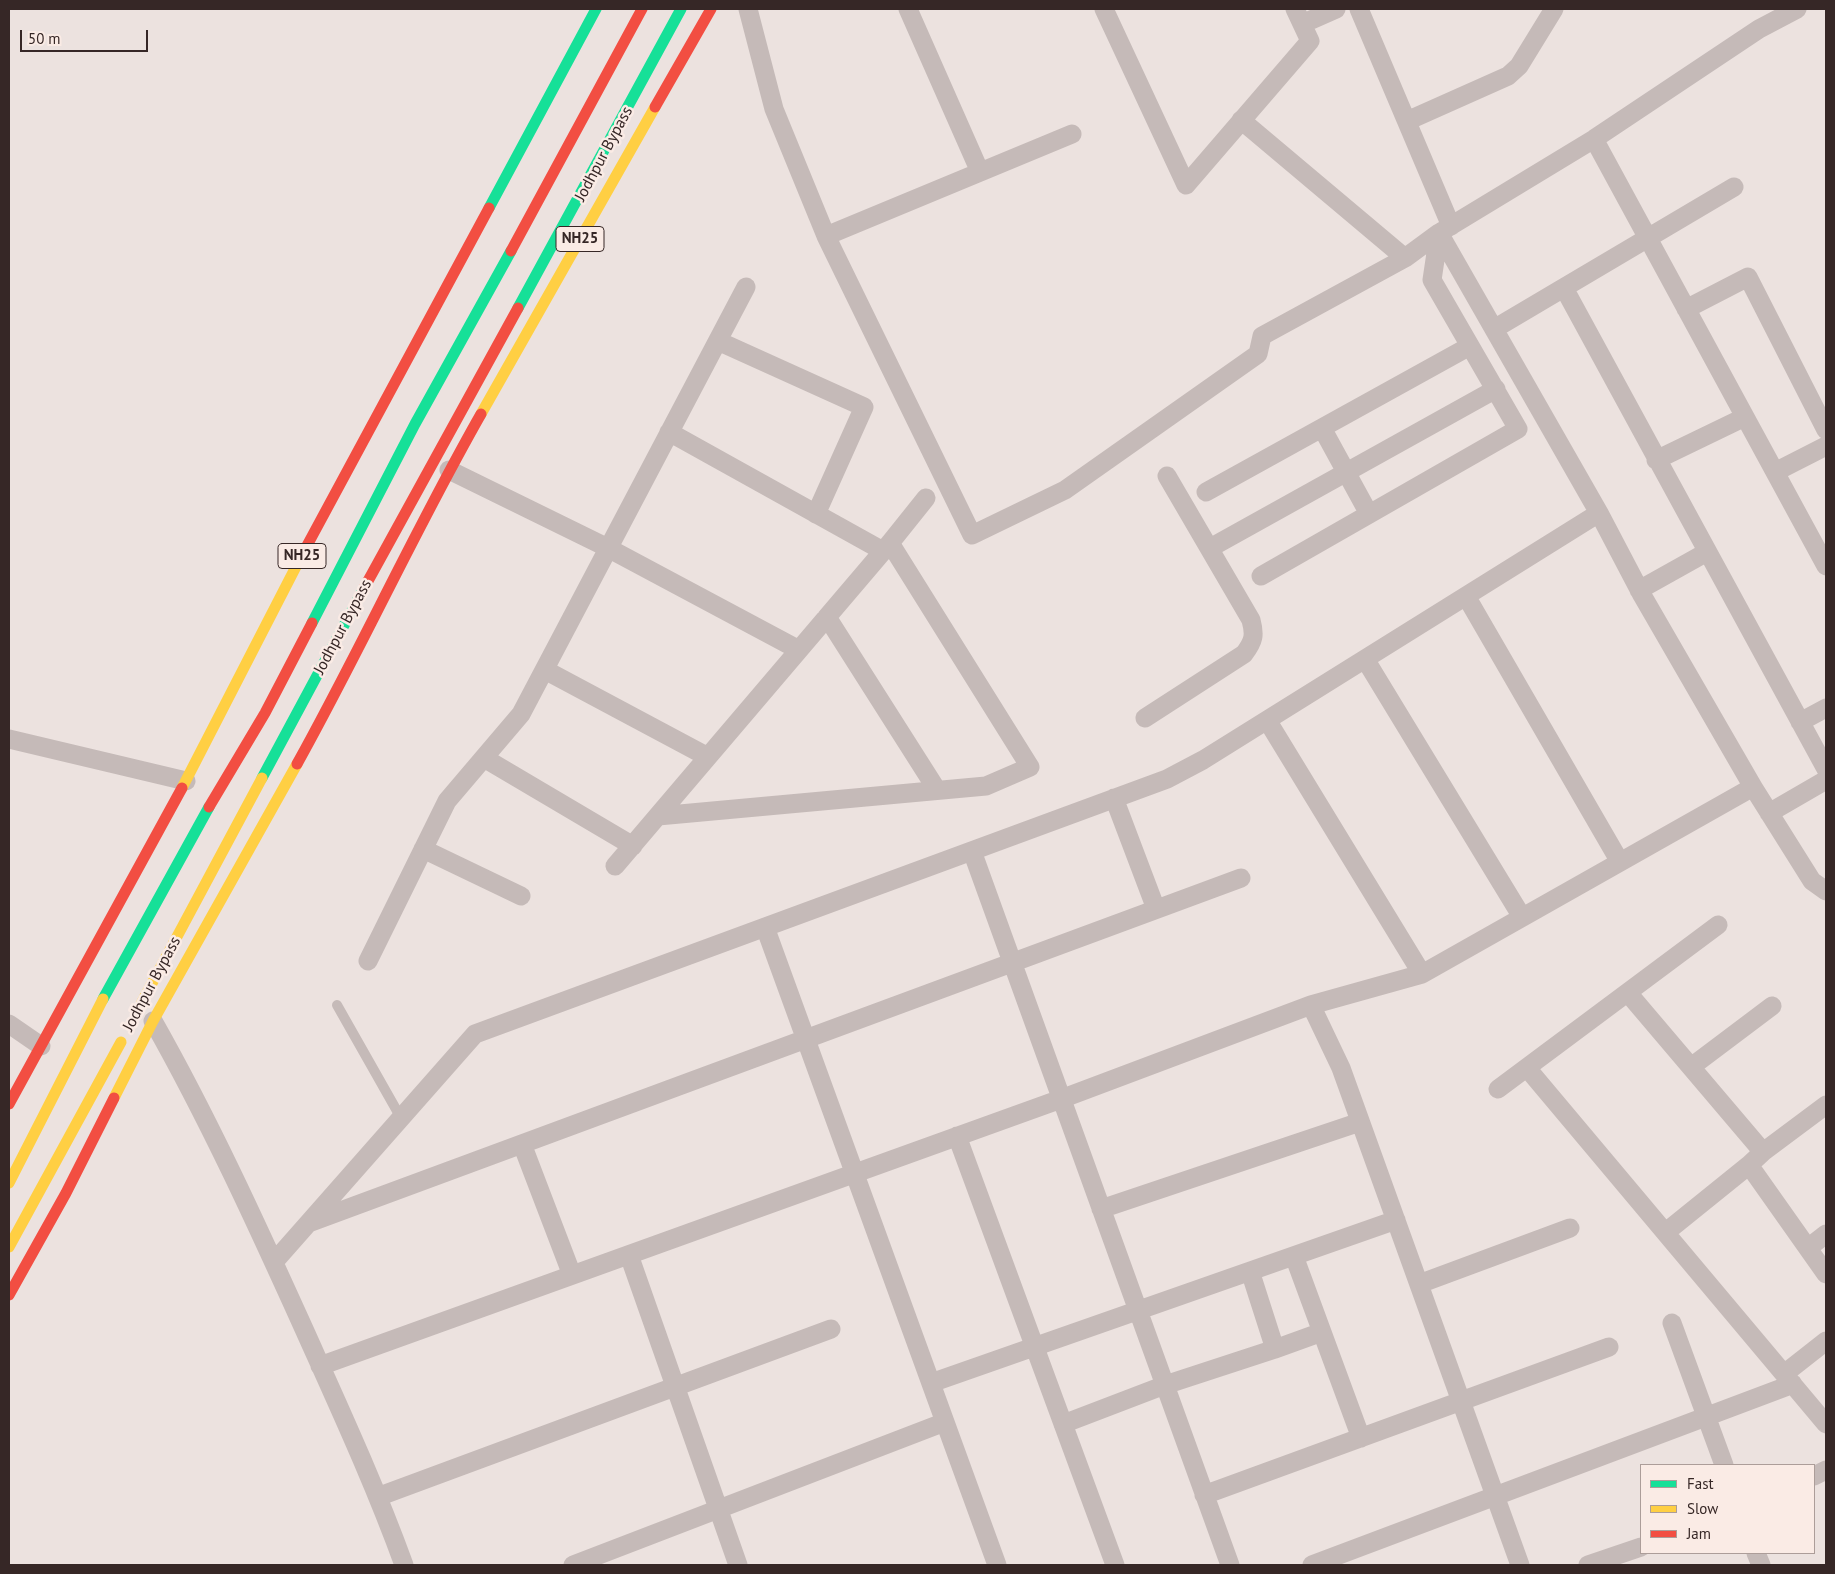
<!DOCTYPE html>
<html>
<head>
<meta charset="utf-8">
<style>
  body { margin:0 }
  #map { position:relative; width:1835px; height:1574px; overflow:hidden; background:#ece2df; font-family:"PT Sans",sans-serif }
  canvas { display:block }
  .frame { position:absolute; inset:0; border:10px solid #362726; pointer-events:none }
  .legend { position:absolute; left:1640px; top:1464px; width:175px; height:90px; box-sizing:border-box; background:#faebe5; border:1px solid #ac9d99; margin:0; padding:6px 9px; list-style:none; font-size:15px; color:#362726 }
  .legend li { display:flex; align-items:center; gap:10px; height:25px }
  .legend b { width:25px; border:1px solid #ac9d99 }
  .scale { position:absolute; left:20px; top:30px; width:128px; height:22px; box-sizing:border-box; border:2px solid #362726; border-top:0; padding-left:6px; font-size:15px; line-height:18px; white-space:nowrap; color:#362726; -webkit-text-stroke:4px #faebe5; paint-order:stroke }
</style>
</head>
<body>
<div id="map">
<canvas width="1835" height="1574"></canvas>
<div class="frame"></div>
<ul class="legend">
<li><b style="height:6px;background:#16e098"></b>Fast</li>
<li><b style="height:6px;background:#ffcf43"></b>Slow</li>
<li><b style="height:6px;background:#f24e42"></b>Jam</li>
</ul>
<div class="scale">50 m</div>
</div>
<script>
const g = document.querySelector('canvas').getContext('2d');
g.lineJoin = 'round';
function trace(path, color, width, dash) { g.strokeStyle = color; g.lineWidth = width; g.lineCap = dash ? 'butt' : 'round'; g.setLineDash(dash || []); g.stroke(path); }
function write(font, color, halo, rows, align = 'center') {
  g.font = font + ' "PT Sans",sans-serif'; g.lineWidth = 5; g.setLineDash([]); g.textBaseline = 'middle'; g.strokeStyle = halo; g.fillStyle = color; for (const [text, x, y, turn = 0] of rows) {
    g.save(); g.translate(x, y); g.rotate((+turn || 0) * Math.PI / 180); g.textAlign = isNaN(turn) ? turn : align; if (halo) g.strokeText(text, 0, 0); g.fillText(text, 0, 0); g.restore();
  }
}
trace(new Path2D(`
  M 337,1005 L 401,1118`), '#c5bab8', 10);
trace(new Path2D(`
  M 748,9 L 774,109 L 826,236 L 972,535 L 1065,490 L 1258,354 L 1262,336 L 1405,258 L 1439,233
  M 908,9 L 980,172
  M 1104,9 L 1186,185 L 1310,41 L 1295,9
  M 1359,9 L 1451,226
  M 1797,9 L 1759,29 L 1594,139 L 1439,233 L 1599,513 L 1642,595 L 1753,787 L 1812,881 L 1826,891
  M 1302,24 L 1336,9
  M 1241,120 L 1405,258
  M 1407,121 L 1508,76 L 1519,66 L 1554,9
  M 1594,139 L 1826,566
  M 826,236 L 1072,134
  M 1564,288 L 1826,769
  M 1686,309 L 1748,277 L 1826,430
  M 1494,329 L 1734,187
  M 718,341 L 864,407 L 816,514
  M 1322,428 L 1369,514
  M 669,432 L 883,551
  M 1656,460 L 1745,417
  M 449,470 L 608,548 L 799,650
  M 1775,472 L 1826,446
  M 1206,492 L 1470,346
  M 1210,548 L 1496,389
  M 1261,576 L 1518,429 L 1432,280 L 1439,233
  M 1639,590 L 1707,552
  M 1466,596 L 1620,862
  M 827,617 L 937,790
  M 1365,659 L 1522,917
  M 545,670 L 708,757
  M 1145,718 L 1244,654 C 1254,641 1255,635 1251,620 L 1167,476
  M 1267,720 L 1422,974
  M 1800,722 L 1826,708
  M 9,739 L 186,781
  M 484,758 L 633,846
  M 1114,798 L 1156,909
  M 1769,813 L 1826,780
  M 658,816 L 986,786 L 1030,767 L 890,543
  M 423,849 L 521,896
  M 972,851 L 1230,1565
  M 615,866 L 890,543 L 926,498
  M 765,927 L 997,1565
  M 368,961 L 447,801 L 521,714 L 746,287
  M 1628,993 L 1763,1152 L 1749,1165 L 1826,1274
  M 1311,1005 L 1341,1068 L 1520,1565
  M 153,1021 C 209,1120 257,1225 304,1329 C 339,1407 375,1485 404,1565
  M 9,1024 L 41,1046
  M 1691,1067 L 1772,1006
  M 1527,1068 L 1826,1424
  M 1498,1089 L 1718,925
  M 957,1136 L 1115,1565
  M 522,1144 L 572,1275
  M 1763,1152 L 1826,1105
  M 1101,1209 L 1360,1122
  M 311,1222 L 1241,878
  M 1666,1232 L 1749,1165
  M 1808,1248 L 1826,1234
  M 629,1255 L 738,1565
  M 1294,1256 L 1361,1438
  M 274,1262 L 475,1034 L 1167,779 L 1203,760 L 1599,513
  M 1419,1284 L 1570,1228
  M 1672,1323 L 1724,1465
  M 1275,1349 L 1322,1332
  M 320,1366 L 1061,1099 L 1311,1005 L 1422,974 L 1753,787
  M 1784,1374 L 1826,1341
  M 931,1383 L 1396,1220
  M 1063,1424 L 1165,1385 L 1275,1349 L 1250,1271
  M 1814,1476 L 1826,1470
  M 1204,1495 L 1609,1347
  M 380,1496 L 831,1329
  M 1756,1553 L 1761,1565
  M 573,1565 L 945,1422
  M 1312,1565 L 1793,1384
  M 1588,1565 L 1641,1547`), '#c5bab8', 19);
trace(new Path2D(`
  M 489,208 L 596,9
  M 518,308 L 681,9
  M 312,623 L 415,424 L 511,251
  M 262,778 L 363,590
  M 103,999 L 209,807`), '#16e098', 11);
trace(new Path2D(`
  M 481,414 L 655,107
  M 182,788 L 303,553
  M 142,1002 L 262,778
  M 114,1098 L 153,1021 L 297,764
  M 9,1183 L 103,999
  M 9,1247 L 121,1042`), '#ffcf43', 11);
trace(new Path2D(`
  M 655,107 L 711,9
  M 511,251 L 642,9
  M 303,553 L 489,208
  M 363,590 L 518,308
  M 297,764 C 361,649 416,528 481,414
  M 209,807 L 265,713 L 312,623
  M 9,1104 L 182,788
  M 9,1295 L 66,1193 L 114,1098`), '#f24e42', 11);
for (const [x, y, w] of [
  [580,239,48],
  [302,556,48]
]) { const box = new Path2D(); box.roundRect(x - w / 2, y - 12.5, w, 25, 4); g.fillStyle = '#faebe5'; g.fill(box); trace(box, '#362726', 1); }
write('bold 15px', '#362726', null, [
  ["NH25",580,239],
  ["NH25",302,556]
]);
write('16px', '#362726', '#faebe5', [
  ["Jodhpur Bypass",604,154,-62],
  ["Jodhpur Bypass",343,627,-62],
  ["Jodhpur Bypass",152,984,-62]
]);
</script>
</body>
</html>
